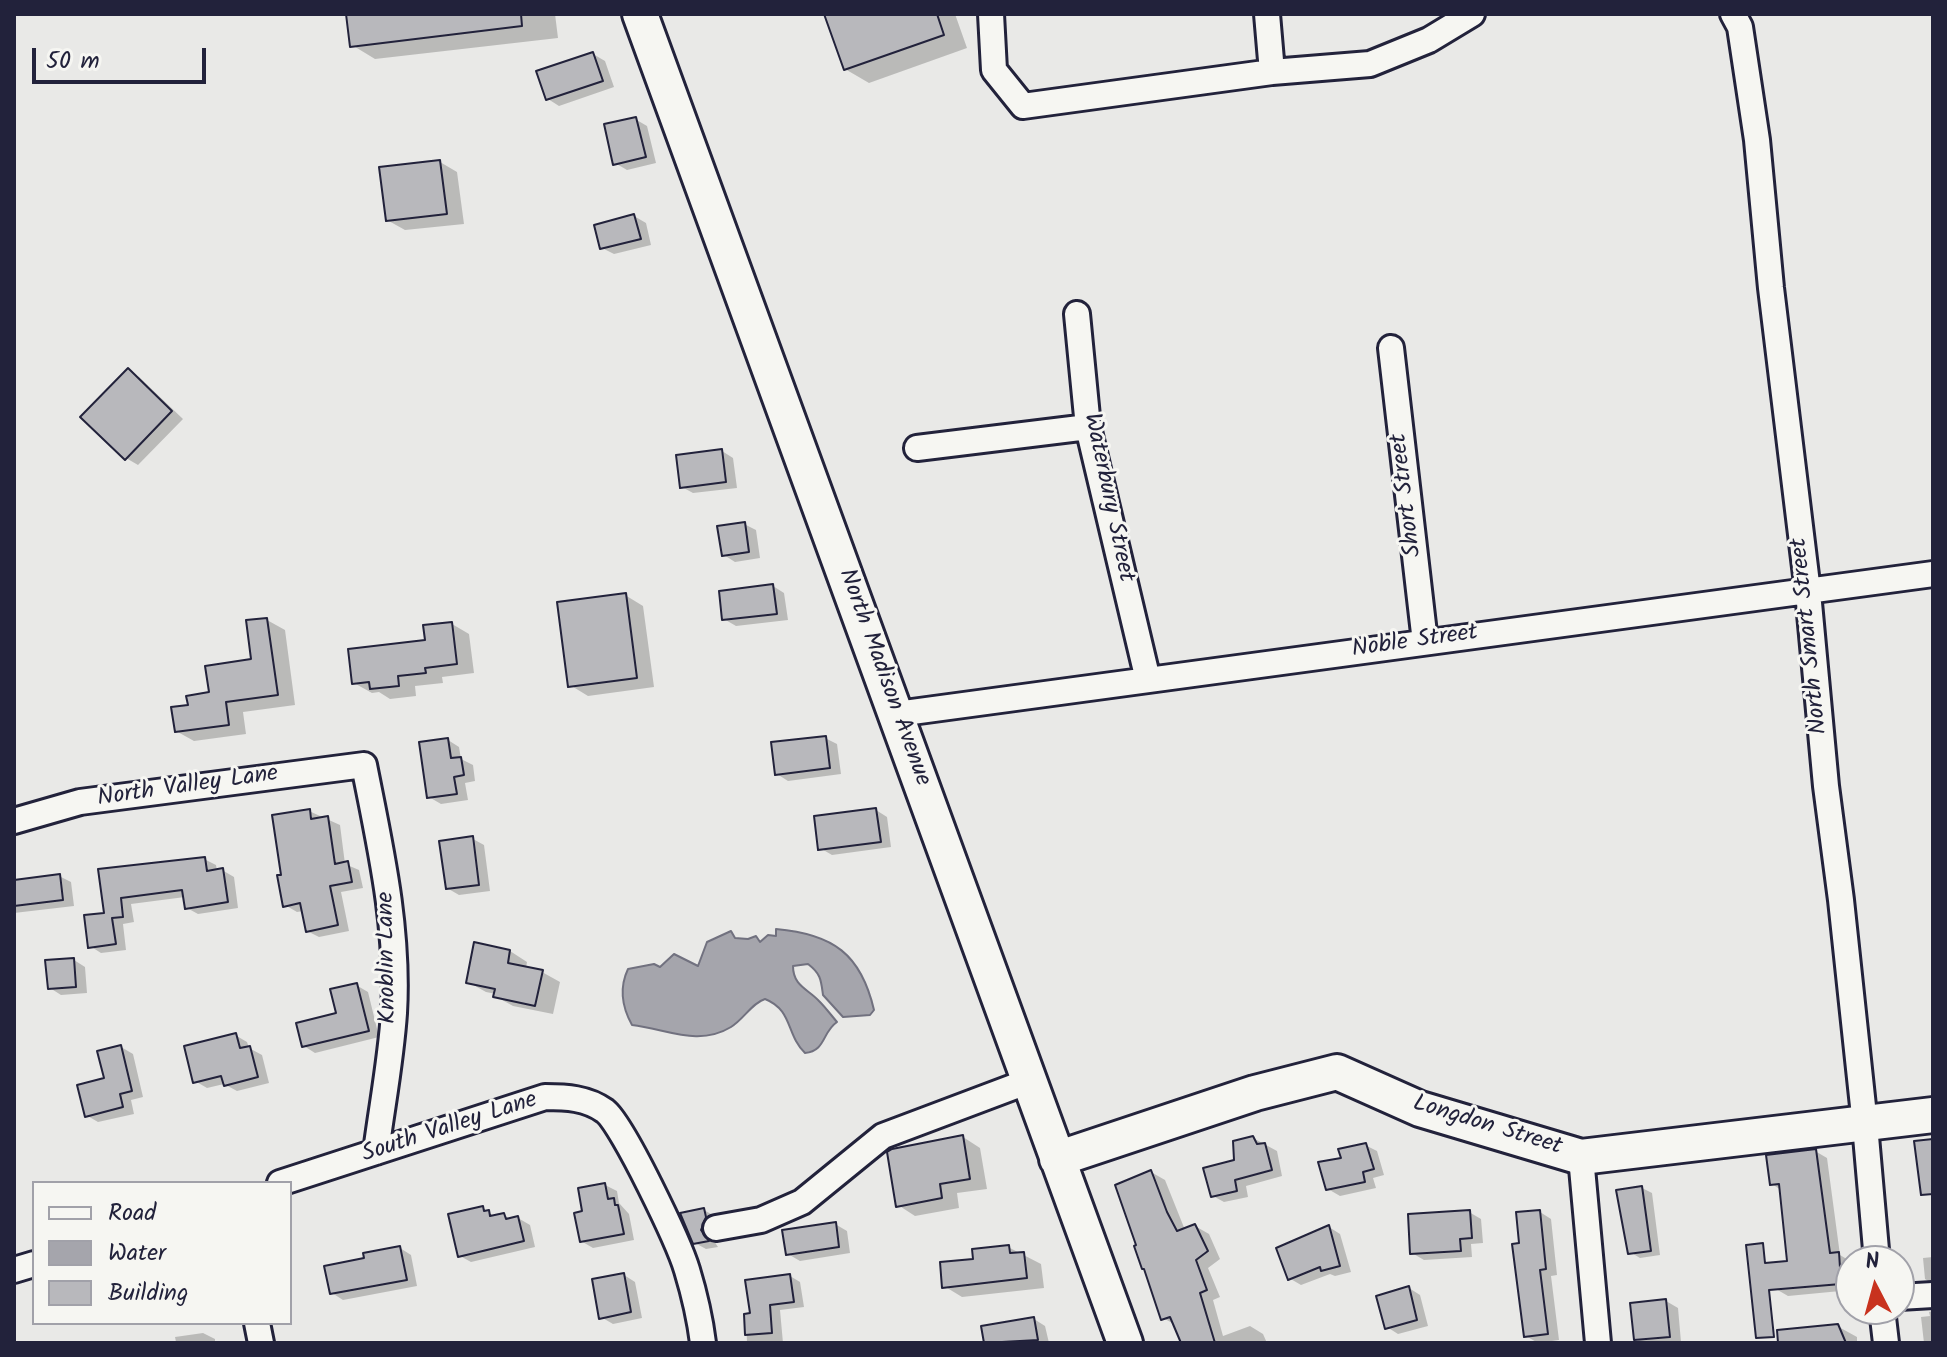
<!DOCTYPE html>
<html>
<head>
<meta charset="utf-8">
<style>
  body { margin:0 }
  #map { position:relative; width:1947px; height:1357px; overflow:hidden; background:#e9e9e7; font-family:Kalam,sans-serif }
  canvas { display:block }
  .frame { position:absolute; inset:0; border:16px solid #22223b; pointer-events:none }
  .legend { position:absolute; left:32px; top:1181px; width:260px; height:144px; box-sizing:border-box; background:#f6f6f2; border:2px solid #a1a1a9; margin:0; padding:10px 14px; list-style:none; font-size:24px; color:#22223b }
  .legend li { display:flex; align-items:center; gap:16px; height:40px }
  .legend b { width:40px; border:2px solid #a1a1a9 }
  .north { position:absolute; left:1835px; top:1245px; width:80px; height:80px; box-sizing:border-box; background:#f6f6f2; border:2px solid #a1a1a9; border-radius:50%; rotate:354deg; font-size:22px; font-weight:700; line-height:32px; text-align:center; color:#22223b }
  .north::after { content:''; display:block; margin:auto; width:28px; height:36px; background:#c8321e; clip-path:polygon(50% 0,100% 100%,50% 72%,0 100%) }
  .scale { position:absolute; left:32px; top:48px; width:174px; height:36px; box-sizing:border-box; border:4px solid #22223b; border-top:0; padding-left:10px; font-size:24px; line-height:28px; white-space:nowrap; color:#22223b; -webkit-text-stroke:6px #f6f6f2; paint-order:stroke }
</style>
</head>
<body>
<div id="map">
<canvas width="1947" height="1357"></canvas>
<div class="frame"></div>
<ul class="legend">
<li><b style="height:10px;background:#f6f6f2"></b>Road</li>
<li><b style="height:22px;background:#a5a5ac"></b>Water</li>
<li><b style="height:22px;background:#b8b8bc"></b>Building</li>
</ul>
<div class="north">N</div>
<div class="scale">50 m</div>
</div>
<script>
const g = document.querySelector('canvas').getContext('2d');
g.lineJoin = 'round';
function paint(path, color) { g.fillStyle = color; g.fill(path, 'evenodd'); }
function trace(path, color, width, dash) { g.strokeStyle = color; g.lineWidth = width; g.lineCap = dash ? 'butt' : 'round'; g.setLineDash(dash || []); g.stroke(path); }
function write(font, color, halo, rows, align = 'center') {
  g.font = font + ' Kalam,sans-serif'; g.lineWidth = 6; g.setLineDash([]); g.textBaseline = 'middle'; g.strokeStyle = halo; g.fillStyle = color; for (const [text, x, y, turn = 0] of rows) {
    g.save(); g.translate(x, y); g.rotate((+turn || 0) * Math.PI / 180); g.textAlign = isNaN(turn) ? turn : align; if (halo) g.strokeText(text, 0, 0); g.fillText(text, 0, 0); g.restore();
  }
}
const water = new Path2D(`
  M 776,929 C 833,934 861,954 874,1010 L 870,1015 L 843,1017 L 823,995 C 821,980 821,974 808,964 L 793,966 C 793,986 808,989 819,1001 C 826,1008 831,1015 837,1022 C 822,1032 826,1051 805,1053 C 786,1035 793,1010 765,999 C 752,1003 744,1019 731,1027 C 698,1047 667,1029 632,1025 C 622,1007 619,988 628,969 L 654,964 L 660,967 L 674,954 L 698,966 L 707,942 L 731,931 L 735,938 L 748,939 L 756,936 L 760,942 L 768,935 L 776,936 Z`);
paint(water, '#a5a5ac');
trace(water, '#71717f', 2);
paint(new Path2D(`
  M 348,14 L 555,14 L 558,38 L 375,59 L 352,45 Z
  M 826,14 L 955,14 L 967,48 L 869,83 L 845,69 Z
  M 593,54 L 605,61 L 614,87 L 559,106 L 548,99 Z
  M 635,119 L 647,126 L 656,163 L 627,170 L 615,163 Z
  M 440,162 L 457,172 L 464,224 L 405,230 L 387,220 Z
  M 634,216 L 646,223 L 651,245 L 614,254 L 602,248 Z
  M 128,371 L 139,377 L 183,419 L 138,465 L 126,458 Z
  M 722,451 L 733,458 L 737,488 L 693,493 L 682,487 Z
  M 744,524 L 756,530 L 760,558 L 735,562 L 724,555 Z
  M 773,586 L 784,593 L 788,620 L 736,626 L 724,619 Z
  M 625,595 L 643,606 L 654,687 L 588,696 L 570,685 Z
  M 267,620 L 285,630 L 295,705 L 243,712 L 246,734 L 194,741 L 176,731 L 190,706 L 211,694 L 253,661 Z
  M 452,624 L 469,634 L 474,673 L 442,677 L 443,683 L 415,686 L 416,696 L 390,699 L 379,692 L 372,693 L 354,683 L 427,642 Z
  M 825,738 L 837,744 L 841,774 L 788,781 L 777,774 Z
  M 448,740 L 459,747 L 461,759 L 473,765 L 475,781 L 465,783 L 468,800 L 441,804 L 429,797 Z
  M 876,810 L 887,817 L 891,847 L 832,855 L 820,848 Z
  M 309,811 L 340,825 L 345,864 L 359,870 L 363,888 L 341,892 L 349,931 L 319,937 L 307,931 L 303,911 L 297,912 L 285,905 L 283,876 Z
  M 473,839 L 484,845 L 490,891 L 459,895 L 447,888 Z
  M 204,859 L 216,865 L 217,871 L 222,870 L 234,877 L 238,908 L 198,914 L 187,908 L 185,897 L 131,904 L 134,922 L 123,924 L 126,950 L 101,953 L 90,946 L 106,914 L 100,871 Z
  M 59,876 L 71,882 L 74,906 L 14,913 L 14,882 Z
  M 510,951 L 527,962 L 526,968 L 542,972 L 560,982 L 553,1014 L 513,1006 L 495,996 L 496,994 L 486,992 L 468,982 Z
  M 74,960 L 85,967 L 87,993 L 61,995 L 50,988 Z
  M 356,985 L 368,992 L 379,1037 L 315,1053 L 304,1046 L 339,1014 Z
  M 235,1035 L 247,1042 L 249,1048 L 262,1055 L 269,1083 L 237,1091 L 224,1084 L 207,1088 L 195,1081 Z
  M 121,1047 L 133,1054 L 143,1097 L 131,1100 L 134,1114 L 98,1122 L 86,1115 Z
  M 963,1137 L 980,1148 L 987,1189 L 957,1193 L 959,1208 L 915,1216 L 898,1205 Z
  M 1253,1138 L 1277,1151 L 1282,1176 L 1246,1186 L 1248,1197 L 1224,1202 L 1213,1196 Z
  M 1365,1145 L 1377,1151 L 1384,1175 L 1373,1178 L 1376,1188 L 1340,1196 L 1328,1189 L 1343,1160 Z
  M 1815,1151 L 1827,1158 L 1840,1255 L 1850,1261 L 1851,1290 L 1788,1296 L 1776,1289 L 1790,1263 L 1781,1190 L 1772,1184 Z
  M 1151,1172 L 1165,1180 L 1185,1230 L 1195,1226 L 1209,1234 L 1220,1259 L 1208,1268 L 1220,1297 L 1213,1300 L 1223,1336 L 1250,1326 L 1263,1334 L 1267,1343 L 1183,1343 L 1176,1325 L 1163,1318 Z
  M 605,1185 L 617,1191 L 619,1203 L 629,1214 L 634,1240 L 593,1248 L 581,1241 L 585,1213 Z
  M 1642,1188 L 1652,1193 L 1660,1255 L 1640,1258 L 1630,1252 Z
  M 482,1208 L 494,1216 L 504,1215 L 512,1220 L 518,1218 L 530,1225 L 535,1247 L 471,1262 L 460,1256 Z
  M 704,1210 L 716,1217 L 712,1238 L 718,1247 L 706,1249 L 695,1243 Z
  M 1469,1212 L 1481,1219 L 1483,1243 L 1471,1244 L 1472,1257 L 1424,1260 L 1412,1253 Z
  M 1540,1212 L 1551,1219 L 1557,1275 L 1551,1276 L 1559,1340 L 1538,1343 L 1526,1336 L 1521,1245 Z
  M 835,1224 L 847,1231 L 850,1253 L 800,1261 L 788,1254 Z
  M 1329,1227 L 1340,1234 L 1351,1272 L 1335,1276 L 1330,1274 L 1301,1285 L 1289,1278 Z
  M 1008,1247 L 1041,1264 L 1044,1288 L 962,1297 L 944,1286 L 975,1261 Z
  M 400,1248 L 411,1255 L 417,1286 L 343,1300 L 332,1293 L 366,1260 Z
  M 1933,1257 L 1933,1284 L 1925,1279 L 1923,1258 Z
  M 624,1275 L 635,1282 L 642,1318 L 613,1324 L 601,1317 Z
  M 790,1276 L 800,1282 L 804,1307 L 780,1310 L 783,1343 L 747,1343 L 746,1315 L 752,1315 Z
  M 1409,1288 L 1420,1295 L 1428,1326 L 1398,1334 L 1387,1327 Z
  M 1666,1301 L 1678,1308 L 1681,1342 L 1642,1343 L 1636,1339 Z
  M 1933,1311 L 1933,1343 L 1924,1343 L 1921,1317 L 1930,1316 L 1929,1312 Z
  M 1034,1319 L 1045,1326 L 1049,1343 L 986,1343 L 983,1328 Z
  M 1837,1326 L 1857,1337 L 1857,1343 L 1798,1343 Z
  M 203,1333 L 215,1339 L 215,1343 L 172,1343 L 176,1342 L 175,1337 Z`), '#0003');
const building = new Path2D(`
  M 346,14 L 521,14 L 522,26 L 350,47 Z
  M 824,14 L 937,14 L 944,35 L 844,70 Z
  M 593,52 L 603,81 L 546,100 L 536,71 Z
  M 636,117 L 646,157 L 613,165 L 604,124 Z
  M 440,160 L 447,214 L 386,221 L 379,167 Z
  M 634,214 L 641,239 L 600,249 L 594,225 Z
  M 128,368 L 172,411 L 125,460 L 80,417 Z
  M 722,449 L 726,482 L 680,488 L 676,455 Z
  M 745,522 L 749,552 L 722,556 L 717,526 Z
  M 773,584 L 777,614 L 722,620 L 719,591 Z
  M 626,593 L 637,678 L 568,687 L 557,602 Z
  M 267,618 L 278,695 L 226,702 L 229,725 L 175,732 L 171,707 L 188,705 L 186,696 L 209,692 L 205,666 L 251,659 L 246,620 Z
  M 452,622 L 457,664 L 425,668 L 426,673 L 398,676 L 399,686 L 370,689 L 369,682 L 352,684 L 348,649 L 425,640 L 423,625 Z
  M 826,736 L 830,768 L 775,775 L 771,742 Z
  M 448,738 L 451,758 L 461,757 L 464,775 L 454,777 L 457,794 L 427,798 L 419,742 Z
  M 876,808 L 881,842 L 818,850 L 814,816 Z
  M 310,809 L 311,819 L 328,816 L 335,864 L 348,861 L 352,882 L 330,886 L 338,925 L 306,932 L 300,903 L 283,907 L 277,875 L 281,875 L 272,815 Z
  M 473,836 L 479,885 L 446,889 L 439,841 Z
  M 205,857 L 207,871 L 223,868 L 228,902 L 185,909 L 182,890 L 121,898 L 123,917 L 112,918 L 116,944 L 88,948 L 84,915 L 104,913 L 98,869 Z
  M 60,874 L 63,900 L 14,906 L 14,880 Z
  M 474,942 L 510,950 L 508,963 L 543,970 L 535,1006 L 493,997 L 495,989 L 466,983 Z
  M 74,958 L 76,987 L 48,989 L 45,960 Z
  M 357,983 L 369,1031 L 302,1047 L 296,1023 L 336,1013 L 330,989 Z
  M 236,1033 L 240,1048 L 250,1046 L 258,1077 L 224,1086 L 221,1076 L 193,1083 L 184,1046 Z
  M 121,1045 L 132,1091 L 120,1094 L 123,1107 L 85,1117 L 77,1085 L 104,1078 L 97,1051 Z
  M 963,1135 L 970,1179 L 940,1184 L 942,1198 L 896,1207 L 887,1152 L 892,1149 Z
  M 1253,1136 L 1257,1144 L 1265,1143 L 1272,1170 L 1235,1180 L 1237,1191 L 1211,1197 L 1203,1168 L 1234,1160 L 1233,1141 Z
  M 1933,1139 L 1933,1194 L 1921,1195 L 1914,1141 Z
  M 1366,1143 L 1374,1169 L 1363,1172 L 1365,1182 L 1326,1190 L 1318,1162 L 1341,1158 L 1338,1149 Z
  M 1816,1149 L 1830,1253 L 1839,1252 L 1841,1284 L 1769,1290 L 1774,1337 L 1756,1338 L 1746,1245 L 1763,1243 L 1765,1263 L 1787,1261 L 1779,1184 L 1770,1185 L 1766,1155 Z
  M 1151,1170 L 1167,1212 L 1177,1231 L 1195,1224 L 1208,1251 L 1196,1260 L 1207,1290 L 1200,1293 L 1215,1343 L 1181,1343 L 1170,1317 L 1161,1320 L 1144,1269 L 1142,1269 L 1134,1246 L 1136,1245 L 1115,1185 Z
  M 605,1183 L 608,1199 L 614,1198 L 615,1205 L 618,1205 L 624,1234 L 580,1242 L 574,1213 L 582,1211 L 578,1188 Z
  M 1642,1186 L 1651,1251 L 1628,1254 L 1616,1190 Z
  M 483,1206 L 484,1211 L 489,1210 L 490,1216 L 504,1213 L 506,1219 L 518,1216 L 524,1241 L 458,1257 L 448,1214 Z
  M 704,1208 L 706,1217 L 701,1230 L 709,1241 L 693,1244 L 680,1213 Z
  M 1470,1210 L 1472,1238 L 1460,1239 L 1461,1251 L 1410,1254 L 1408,1214 Z
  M 1540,1210 L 1546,1269 L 1540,1270 L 1548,1334 L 1524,1337 L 1512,1244 L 1519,1243 L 1516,1212 Z
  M 836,1222 L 839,1247 L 786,1255 L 782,1230 Z
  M 1329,1225 L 1340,1266 L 1321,1271 L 1320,1267 L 1288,1280 L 1276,1248 Z
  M 1009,1245 L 1010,1253 L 1024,1252 L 1027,1278 L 942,1288 L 940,1262 L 973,1259 L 972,1249 Z
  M 400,1246 L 407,1280 L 330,1294 L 324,1266 L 364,1258 L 363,1253 Z
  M 624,1273 L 631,1312 L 599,1319 L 592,1279 Z
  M 790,1274 L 794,1302 L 770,1305 L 772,1333 L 745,1335 L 744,1314 L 750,1313 L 745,1280 Z
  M 1409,1286 L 1417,1320 L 1385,1329 L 1376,1296 Z
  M 1666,1299 L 1670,1337 L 1634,1340 L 1630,1303 Z
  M 1034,1317 L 1038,1340 L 984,1343 L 981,1326 Z
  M 1838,1324 L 1846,1343 L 1778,1343 L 1777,1330 Z`);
paint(building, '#b8b8bc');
trace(building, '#22223b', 2);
const street = new Path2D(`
  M 991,14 L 994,70 L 1023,106 L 1272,72 L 1370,64 L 1429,40 L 1472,14
  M 1267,14 L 1272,72
  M 1733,14 L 1740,27 L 1757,140 L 1771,288 L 1808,592 L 1826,786 L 1841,900 L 1865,1125 L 1877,1261
  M 1077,314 L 1088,427 L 1148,680
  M 1391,348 L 1425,642
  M 917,448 L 1088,427
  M 897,714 L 1933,574
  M 14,821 L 80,802 L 364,765 C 380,846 399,928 394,1013 C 391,1059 382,1106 376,1152
  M 1581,1157 L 1598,1343
  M 280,1183 L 545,1097 C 566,1097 587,1098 605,1111 C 623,1125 679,1243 687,1270 C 694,1293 700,1319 703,1343
  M 716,1228 L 761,1220 L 802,1202 L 883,1136 L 1029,1081
  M 14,1270 L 34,1264
  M 1899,1297 L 1933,1295
  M 1882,1309 L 1886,1343
  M 257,1323 L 261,1343`);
const secondary = new Path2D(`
  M 640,14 L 1125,1343
  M 1057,1159 L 1255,1093 L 1337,1072 L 1420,1109 L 1581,1157 L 1933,1115`);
trace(street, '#22223b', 30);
trace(secondary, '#22223b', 40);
trace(street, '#f6f6f2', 24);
trace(secondary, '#f6f6f2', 34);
write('24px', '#22223b', '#f6f6f2', [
  ["Short Street",1408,495,-97],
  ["Waterbury Street",1107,498,78],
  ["North Smart Street",1811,636,-96],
  ["Noble Street",1415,643,-8],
  ["North Madison Avenue",883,678,70],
  ["North Valley Lane",188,788,-8],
  ["Knoblin Lane",389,958,-91],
  ["Longdon Street",1487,1127,17],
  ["South Valley Lane",450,1129,-18]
]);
</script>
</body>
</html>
